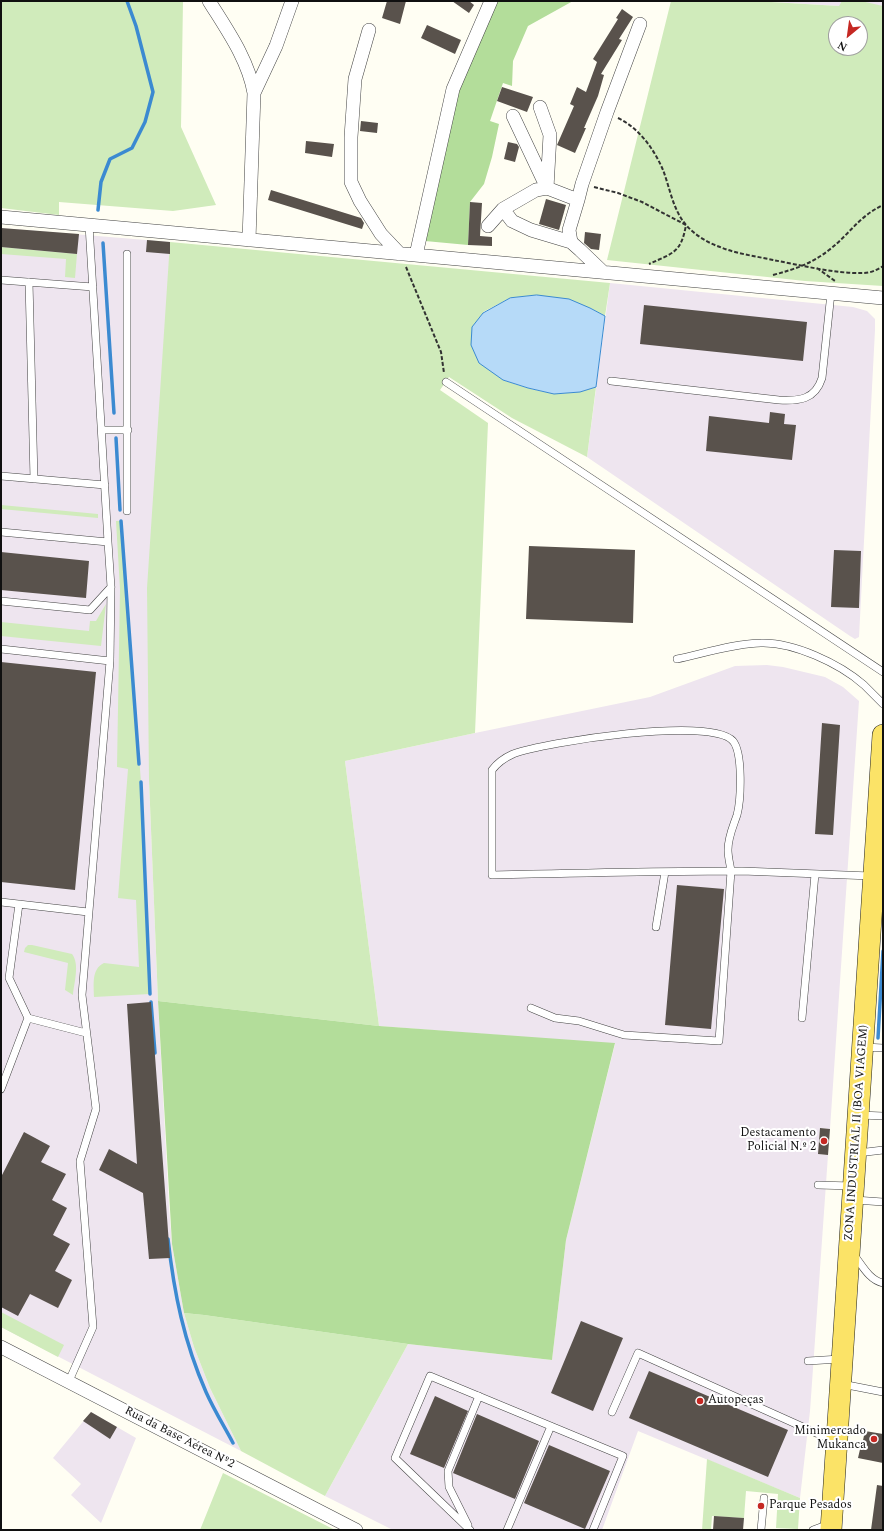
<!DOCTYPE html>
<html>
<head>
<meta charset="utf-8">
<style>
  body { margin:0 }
  #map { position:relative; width:884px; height:1531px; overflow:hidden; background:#fffef3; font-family:Spectral,serif }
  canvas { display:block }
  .frame { position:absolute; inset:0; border:2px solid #101010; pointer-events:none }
  .north { position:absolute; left:828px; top:16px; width:40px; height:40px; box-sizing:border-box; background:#fff; border:1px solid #9f9f9f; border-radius:50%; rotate:209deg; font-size:11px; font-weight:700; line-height:16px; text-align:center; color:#101010 }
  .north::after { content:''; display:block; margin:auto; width:14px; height:18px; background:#c52823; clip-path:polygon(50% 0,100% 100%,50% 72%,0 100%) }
</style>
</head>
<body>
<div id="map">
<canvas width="884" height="1531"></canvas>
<div class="frame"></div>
<div class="north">N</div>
</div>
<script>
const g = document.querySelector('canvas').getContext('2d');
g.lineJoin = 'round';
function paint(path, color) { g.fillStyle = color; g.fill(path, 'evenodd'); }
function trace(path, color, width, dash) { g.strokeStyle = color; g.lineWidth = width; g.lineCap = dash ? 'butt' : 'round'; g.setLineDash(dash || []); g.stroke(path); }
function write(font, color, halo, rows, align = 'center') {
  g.font = font + ' Spectral,serif'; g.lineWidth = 4; g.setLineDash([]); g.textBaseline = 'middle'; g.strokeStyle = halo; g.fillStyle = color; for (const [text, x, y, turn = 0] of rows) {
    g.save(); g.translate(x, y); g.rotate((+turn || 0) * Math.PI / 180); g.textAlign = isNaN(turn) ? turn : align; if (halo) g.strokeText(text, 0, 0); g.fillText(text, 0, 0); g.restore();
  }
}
paint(new Path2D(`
  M 757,1 L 883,1 L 883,9 L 839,6 Z
  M 1,228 L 170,242 L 149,780 L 158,1001 L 169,1207 L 172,1244 L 184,1313 L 194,1347 L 210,1388 L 241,1451 L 1,1327 Z
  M 610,283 L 853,307 L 867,311 L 875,319 L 875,330 L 859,637 L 855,639 L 850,636 L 587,457 Z
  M 767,665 L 783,667 L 825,677 L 843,687 L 859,701 L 830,1129 L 820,1128 L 818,1154 L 828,1155 L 810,1411 L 800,1498 L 638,1431 L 602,1530 L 393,1530 L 325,1496 L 408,1344 L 552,1360 L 566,1240 L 615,1044 L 379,1026 L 345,761 L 475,733 L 650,697 L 735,666 Z
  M 91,1412 L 136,1438 L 101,1523 L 71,1495 L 81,1484 L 53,1458 Z`), '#eee5ef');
paint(new Path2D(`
  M 1,1 L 183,1 L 181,127 L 216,205 L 173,211 L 59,202 L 59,215 L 1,208 Z
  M 671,1 L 754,1 L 839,6 L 842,1 L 861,1 L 883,6 L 883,286 L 805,281 L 607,260 ZM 836,24 L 860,24 L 860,48 L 836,48 Z
  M 170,242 L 610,283 L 605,316 L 590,308 L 537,295 L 510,298 L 483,312 L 503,380 C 538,392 560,399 596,387 L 587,457 L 512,418 L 449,377 L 440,390 L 488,423 L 475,733 L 345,761 L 379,1026 L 158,1001 L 149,780 L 147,588 Z
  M 1,247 L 77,254 L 75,278 L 65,277 L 66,259 L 1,254 Z
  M 1,505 L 98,514 L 98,518 L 1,509 Z
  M 116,521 L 121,521 L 141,782 L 150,994 L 94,997 C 94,985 91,969 104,963 L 139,967 L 136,900 L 118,898 L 128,769 L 117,767 L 120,589 Z
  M 106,604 L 101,646 L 1,636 L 1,622 L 89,631 L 90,621 L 96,621 Z
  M 28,945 L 32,945 L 72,954 C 80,964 74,983 73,995 L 65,990 L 68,963 L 24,952 L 25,948 Z
  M 1,1312 L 64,1345 L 58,1357 L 1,1327 Z
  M 184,1313 L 204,1315 L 408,1344 L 325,1496 L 241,1451 L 210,1388 L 194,1347 Z
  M 707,1459 L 800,1498 L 798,1529 L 776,1528 L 778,1494 L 746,1491 L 744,1518 L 712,1516 L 711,1530 L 702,1530 Z
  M 223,1473 L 335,1530 L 200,1530 Z`), '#d0ebbb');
paint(new Path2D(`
  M 491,1 L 573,1 L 528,26 L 513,61 L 512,86 L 503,83 L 490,121 L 499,124 L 492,157 L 484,184 L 470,202 L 468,245 L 425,241 L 453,89 Z
  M 158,1001 L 379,1026 L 615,1043 L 566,1240 L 552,1360 L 408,1344 L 204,1315 L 184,1313 L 172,1244 Z`), '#b3dd9a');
const water = new Path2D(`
  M 537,295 L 569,299 L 590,308 L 605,316 L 596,387 L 580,392 L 554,394 L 528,388 L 503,380 L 479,363 L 471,345 L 472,327 L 483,313 L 510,298 Z`);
paint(water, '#b6daf8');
trace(water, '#3b8ad1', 1);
trace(new Path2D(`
  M 98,210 L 101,182 L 110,159 L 132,148 L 145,122 L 153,92 L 136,26 L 127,1
  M 103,243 L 114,413
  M 116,438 L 120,510
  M 121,521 L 139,764
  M 141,782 L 150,994
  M 151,1002 L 155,1053
  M 878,1038 L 883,951
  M 168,1239 C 174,1293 184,1342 206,1392 C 214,1410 224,1426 233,1443`), '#3b8ad1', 3.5);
paint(new Path2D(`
  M 387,1 L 406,1 L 400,24 L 382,18 Z
  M 452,1 L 469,1 L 474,5 L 469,13 Z
  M 622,9 L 633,17 L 619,39 L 622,40 L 601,74 L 604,75 L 598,96 L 584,128 L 586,128 L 575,153 L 557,145 L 574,106 L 570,104 L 577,87 L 586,92 L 597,62 L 593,59 L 618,19 L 616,18 Z
  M 427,25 L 461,40 L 455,54 L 421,38 Z
  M 502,87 L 533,97 L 527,112 L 497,101 Z
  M 361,121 L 378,123 L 377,133 L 360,131 Z
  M 306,141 L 334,144 L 332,157 L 305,153 Z
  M 508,142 L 517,144 L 519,147 L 515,162 L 504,159 Z
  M 271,190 L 361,218 L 364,223 L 362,229 L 268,200 Z
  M 546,199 L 566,205 L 559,230 L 539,224 Z
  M 470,202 L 482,203 L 480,236 L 492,237 L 492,246 L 468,245 Z
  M 1,228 L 79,234 L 77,254 L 1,247 Z
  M 585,232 L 601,234 L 599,250 L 591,249 L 584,243 Z
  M 147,240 L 170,242 L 170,254 L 146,252 Z
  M 644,305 L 807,322 L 803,361 L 640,344 Z
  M 770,412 L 785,414 L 784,424 L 796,425 L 792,460 L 706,451 L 709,416 L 769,423 Z
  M 529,546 L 635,550 L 633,623 L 526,619 Z
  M 834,550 L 861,551 L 859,608 L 831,607 Z
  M 1,552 L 89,561 L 86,598 L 1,590 Z
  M 1,662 L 96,672 L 75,890 L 1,882 Z
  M 822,723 L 840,725 L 833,835 L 815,834 Z
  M 677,885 L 724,889 L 711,1029 L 665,1025 Z
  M 151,1002 L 170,1258 L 149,1259 L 143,1193 L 99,1170 L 109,1149 L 137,1164 L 127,1004 Z
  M 820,1128 L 830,1129 L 828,1155 L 818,1154 Z
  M 24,1132 L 50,1146 L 41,1162 L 66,1174 L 52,1200 L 67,1208 L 53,1235 L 70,1244 L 55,1271 L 72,1280 L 58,1308 L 30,1294 L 18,1316 L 1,1307 L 1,1177 Z
  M 581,1321 L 623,1338 L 593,1411 L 551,1393 Z
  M 649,1371 L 788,1430 L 768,1477 L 629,1418 Z
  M 435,1396 L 468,1411 L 444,1468 L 410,1454 Z
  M 91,1412 L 117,1427 L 110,1439 L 83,1421 Z
  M 477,1414 L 539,1441 L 515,1499 L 453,1473 Z
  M 865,1431 L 883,1434 L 883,1463 L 858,1458 L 861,1445 L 862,1445 Z
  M 549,1445 L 610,1471 L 585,1529 L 524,1503 Z
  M 877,1485 L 883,1486 L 883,1530 L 871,1530 Z
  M 714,1516 L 744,1518 L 743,1530 L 713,1530 Z`), '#59524c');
const service = new Path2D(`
  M 89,225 L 108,542 L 111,587 L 110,661
  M 127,254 L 127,511
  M 1,280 L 93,287
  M 29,282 L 34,479
  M 611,381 L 779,400 C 799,401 815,400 822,378 L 831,293
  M 446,382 L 883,672
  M 102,430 L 128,430
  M 1,476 L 105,485
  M 1,532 L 108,542
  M 1,601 L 90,610 L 111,587
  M 1,649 L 110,661 L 82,995 L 96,1109 L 80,1161 L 93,1327 L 69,1381
  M 677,659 C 701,654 736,643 761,643 C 793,642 839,663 864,685 C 870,691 877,698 883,704
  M 1,902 L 88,912
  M 19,904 L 9,978 L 28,1018 L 86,1033
  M 656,927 L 665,872
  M 531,1008 L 555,1018 L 579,1021 L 624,1035 L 719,1041 L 731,871 C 730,864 728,857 728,850 C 728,837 733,827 737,815 C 741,800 743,753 733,741 C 711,716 545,742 513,754 C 504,758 498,762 492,770 L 492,875 C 575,873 659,871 742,871 L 871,876
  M 802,1018 L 815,874
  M 865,1047 L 883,1048
  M 1,1089 L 28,1018
  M 860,1115 L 883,1116
  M 858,1153 L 883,1150
  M 818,1185 L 852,1186
  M 855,1200 L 883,1202
  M 854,1255 C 862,1265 869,1280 883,1283
  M 808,1361 L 840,1359
  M 842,1384 L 883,1392
  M 612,1412 L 638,1353 L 834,1441
  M 468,1525 L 449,1487 L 448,1471 L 479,1396
  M 470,1530 L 395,1458 L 430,1376 L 623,1456 L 593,1530
  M 507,1530 L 551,1426
  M 761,1530 L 764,1498
  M 813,1530 L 829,1524`);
const minor = new Path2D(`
  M 209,1 C 227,30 248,59 254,93 L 249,240
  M 369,30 L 355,79 L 351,137 L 351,182 L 360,201 L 381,234 L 400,254
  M 254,93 L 276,46 L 292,1
  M 513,116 L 547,188 L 578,200 L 582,184 L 607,112 L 640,24
  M 503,209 L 512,221 L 531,230 L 571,242 L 580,250 L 603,272
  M 1,217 L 883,298
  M 488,226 L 503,209 L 536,190 L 547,188 L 550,135 L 540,107
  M 571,242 L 569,230 L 578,200
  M 416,255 L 453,89 L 491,1
  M 1,1347 L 356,1530`);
const primary = new Path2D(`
  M 831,1530 L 883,735`);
trace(service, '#434343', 8);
trace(minor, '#434343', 14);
trace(primary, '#212121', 22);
trace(new Path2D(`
  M 618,118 C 639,128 654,149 663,170 C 670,188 673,211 687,226 C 695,235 708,243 720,247 C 737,254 755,256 773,260 C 800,265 836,274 863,273 C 871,273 877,270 883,266
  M 594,187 L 618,193 L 642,202 L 686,225 C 681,253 673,253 649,264
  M 406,267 L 441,352 L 444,373
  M 817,268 L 835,281
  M 773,275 C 795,269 811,264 829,250 C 850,234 858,217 883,205`), '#323232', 2, [4, 2]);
trace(service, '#fff', 7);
trace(minor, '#fff', 13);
trace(primary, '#fbe367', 21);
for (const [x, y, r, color] of [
  [824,1141,4,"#c52823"],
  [700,1401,4,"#c52823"],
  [874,1439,4,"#c52823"],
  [761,1506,4,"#c52823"]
]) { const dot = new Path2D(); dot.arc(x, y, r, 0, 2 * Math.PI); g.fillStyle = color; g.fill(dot); trace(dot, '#fff', 1.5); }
write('12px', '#101010', '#fff', [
  ["ZONA INDUSTRIAL II (BOA VIAGEM)",857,1133,-86],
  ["Rua da Base Aérea Nº2",179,1438,27]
]);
write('12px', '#101010', '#fff', [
  ["Destacamento",816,1134],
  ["Policial N.º 2",816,1148],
  ["Autopeças",708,1401,"left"],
  ["Minimercado",866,1432],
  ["Mukanca",866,1446],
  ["Parque Pesados",769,1506,"left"]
], 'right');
</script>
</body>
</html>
